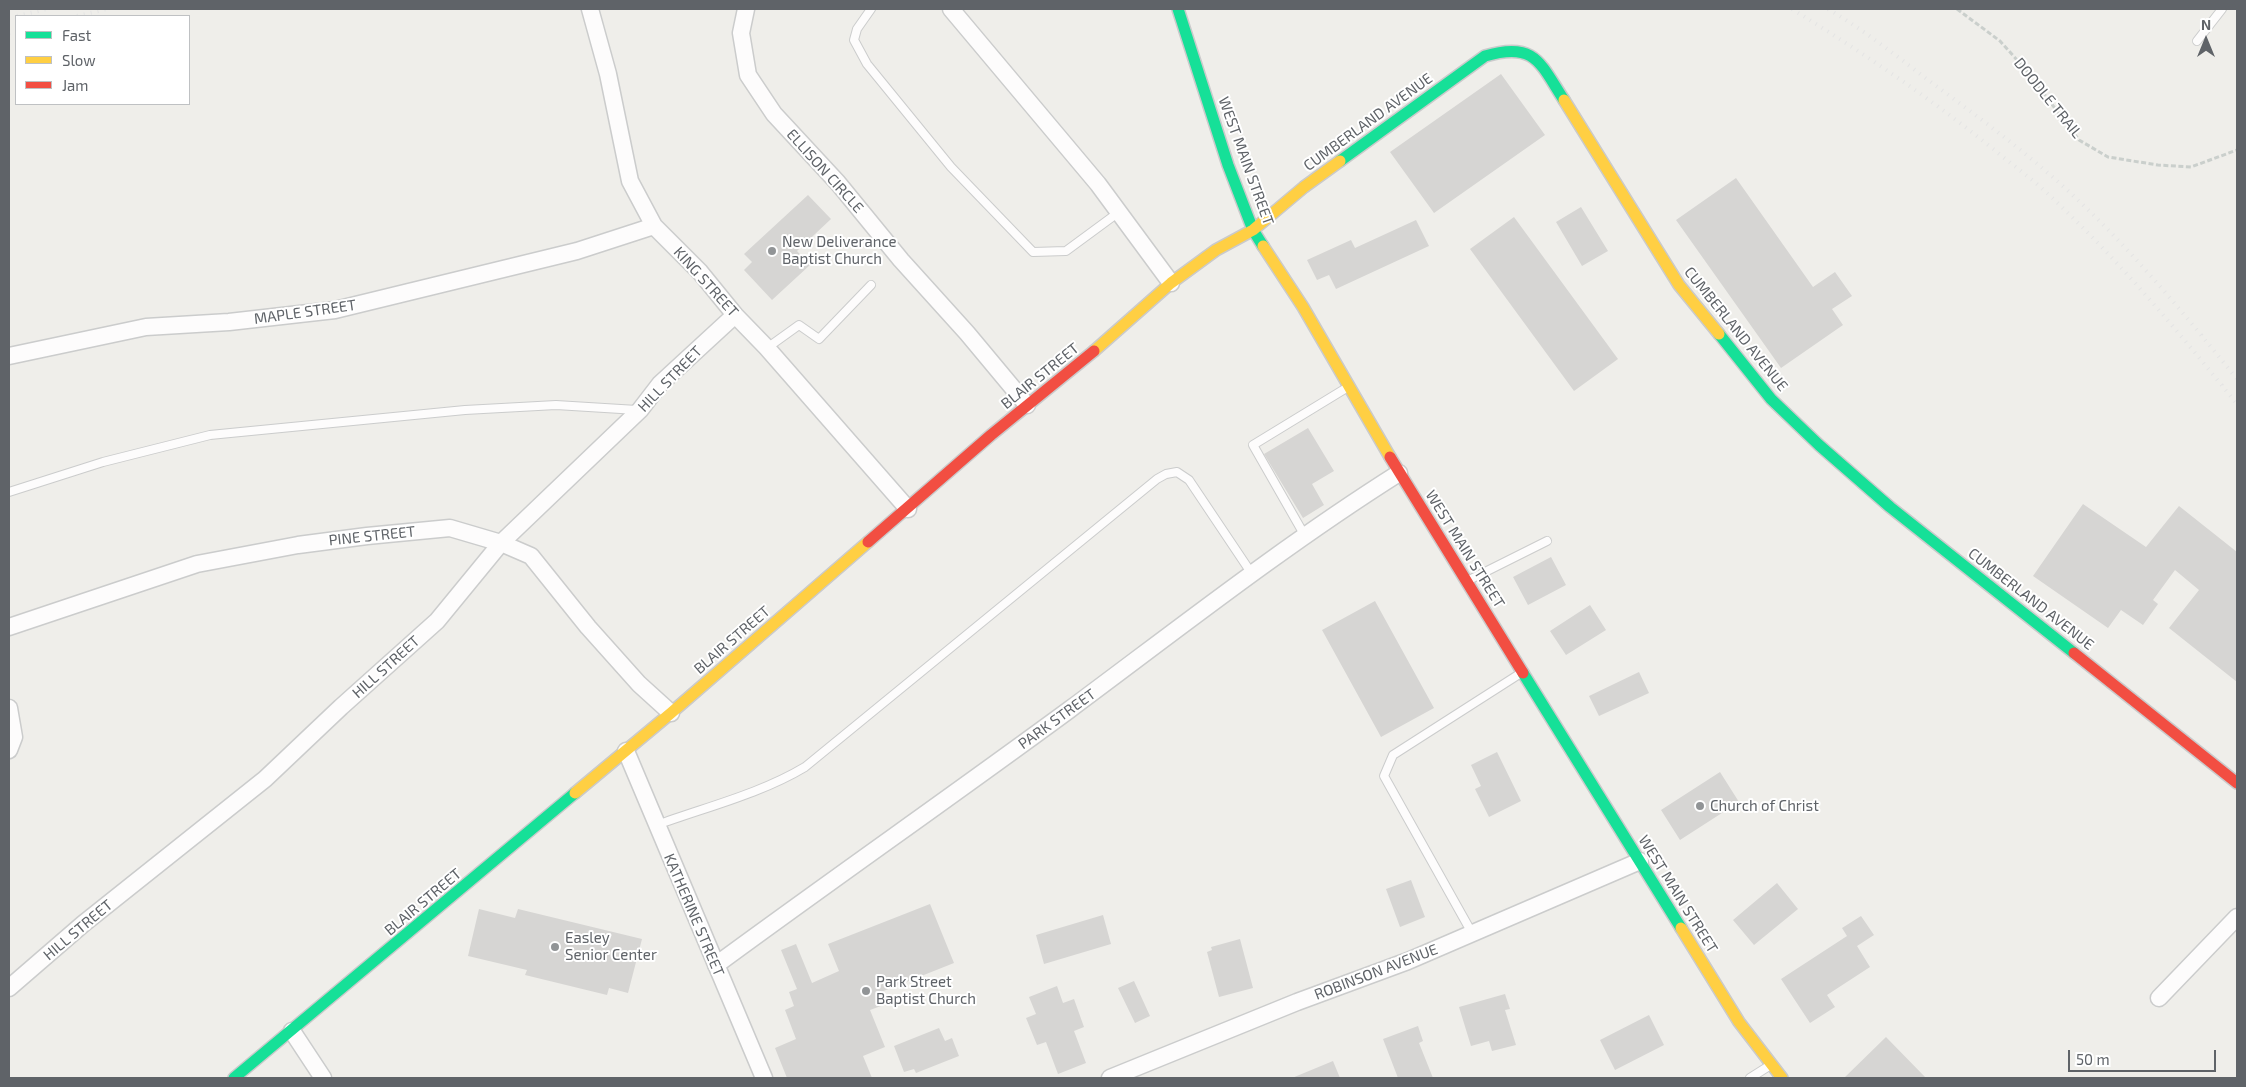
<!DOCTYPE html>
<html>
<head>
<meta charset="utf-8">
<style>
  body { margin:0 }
  #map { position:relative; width:2246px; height:1087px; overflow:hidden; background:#efeeea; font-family:"Exo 2",sans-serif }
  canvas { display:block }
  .frame { position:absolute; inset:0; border:10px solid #5f6368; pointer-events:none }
  .legend { position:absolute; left:15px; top:15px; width:175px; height:90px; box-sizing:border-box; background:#fff; border:1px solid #bfc1c3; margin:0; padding:6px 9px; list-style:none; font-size:15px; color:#5f6368 }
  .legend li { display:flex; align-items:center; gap:10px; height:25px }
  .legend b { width:25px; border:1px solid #bfc1c3 }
  .north { position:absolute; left:2181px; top:15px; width:50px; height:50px; -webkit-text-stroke:4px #fff; paint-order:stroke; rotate:0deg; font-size:14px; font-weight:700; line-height:20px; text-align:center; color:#5f6368 }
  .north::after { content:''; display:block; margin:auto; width:18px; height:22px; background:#5f6368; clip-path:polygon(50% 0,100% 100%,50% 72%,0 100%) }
  .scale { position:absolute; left:2068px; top:1050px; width:148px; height:22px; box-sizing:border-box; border:2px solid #5f6368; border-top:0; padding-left:6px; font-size:15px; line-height:18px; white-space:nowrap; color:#5f6368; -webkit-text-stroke:4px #fff; paint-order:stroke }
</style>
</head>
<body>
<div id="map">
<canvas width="2246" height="1087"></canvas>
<div class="frame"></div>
<ul class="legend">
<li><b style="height:6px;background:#16e098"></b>Fast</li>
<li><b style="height:6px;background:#ffcf43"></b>Slow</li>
<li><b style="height:6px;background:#f24e42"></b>Jam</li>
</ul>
<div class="north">N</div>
<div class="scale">50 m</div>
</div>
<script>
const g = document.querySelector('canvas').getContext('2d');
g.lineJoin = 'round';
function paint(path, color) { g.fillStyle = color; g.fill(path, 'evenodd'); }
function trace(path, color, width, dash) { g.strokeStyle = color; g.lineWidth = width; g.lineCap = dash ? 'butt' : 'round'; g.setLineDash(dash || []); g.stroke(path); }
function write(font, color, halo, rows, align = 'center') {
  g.font = font + ' "Exo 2",sans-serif'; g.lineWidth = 4; g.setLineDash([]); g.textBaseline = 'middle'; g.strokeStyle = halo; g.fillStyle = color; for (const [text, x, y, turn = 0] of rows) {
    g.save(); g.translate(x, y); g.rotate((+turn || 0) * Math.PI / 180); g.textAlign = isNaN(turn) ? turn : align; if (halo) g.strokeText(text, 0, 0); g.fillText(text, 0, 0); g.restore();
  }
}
paint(new Path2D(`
  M 1501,74 L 1545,135 L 1434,213 L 1390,152 Z
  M 1736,178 L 1813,287 L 1835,272 L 1852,296 L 1832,309 L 1843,325 L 1781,368 L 1676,220 Z
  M 808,195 L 831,219 L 797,251 L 810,265 L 772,300 L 744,270 L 752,262 L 744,254 Z
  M 1581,207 L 1608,251 L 1582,266 L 1556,222 Z
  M 1514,217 L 1618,359 L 1574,391 L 1470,249 Z
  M 1416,220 L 1429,246 L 1336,289 L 1329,275 L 1317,280 L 1307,260 L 1351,240 L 1355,248 Z
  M 1308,428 L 1334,471 L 1312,484 L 1324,505 L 1303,518 L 1264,454 Z
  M 2083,504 L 2146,547 L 2179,506 L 2237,552 L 2237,682 L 2169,628 L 2199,590 L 2175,570 L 2153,600 L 2158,604 L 2143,625 L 2121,610 L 2108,628 L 2033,576 Z
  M 1551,557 L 1566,585 L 1528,605 L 1513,577 Z
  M 1375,601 L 1434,708 L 1381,737 L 1322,630 Z
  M 1590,605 L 1606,630 L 1566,655 L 1550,631 Z
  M 1639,672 L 1649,693 L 1599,716 L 1589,696 Z
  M 1497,752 L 1521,801 L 1489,817 L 1475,789 L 1481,786 L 1471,765 Z
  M 1720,772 L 1739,802 L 1680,840 L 1661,810 Z
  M 1411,880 L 1425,917 L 1400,927 L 1386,889 Z
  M 1777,883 L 1798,909 L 1754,945 L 1733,920 Z
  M 930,904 L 954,963 L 876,994 L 881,1006 L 870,1010 L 885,1047 L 863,1056 L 872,1078 L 787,1078 L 775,1048 L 796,1039 L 785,1010 L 794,1006 L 789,992 L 797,989 L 781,950 L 796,944 L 812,983 L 839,971 L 828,944 Z
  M 479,909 L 515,918 L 518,909 L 642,939 L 628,993 L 609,988 L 607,995 L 525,975 L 527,970 L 468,956 Z
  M 1103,915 L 1111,944 L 1044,964 L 1036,935 Z
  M 1861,916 L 1874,935 L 1857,946 L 1870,967 L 1827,995 L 1835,1007 L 1810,1023 L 1781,979 L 1847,936 L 1842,928 Z
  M 1240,939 L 1253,988 L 1219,997 L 1207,952 L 1212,950 L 1211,947 Z
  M 1134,981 L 1150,1016 L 1135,1023 L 1118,988 Z
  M 1057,986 L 1063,1003 L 1074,999 L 1084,1027 L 1074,1031 L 1086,1063 L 1058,1074 L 1046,1042 L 1037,1045 L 1026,1018 L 1036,1014 L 1029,997 Z
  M 1505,994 L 1510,1009 L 1505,1010 L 1516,1045 L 1492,1051 L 1489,1041 L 1471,1046 L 1459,1007 Z
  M 1649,1015 L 1664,1045 L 1615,1070 L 1600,1040 Z
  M 1418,1026 L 1423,1041 L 1419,1043 L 1433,1078 L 1398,1078 L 1383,1039 Z
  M 939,1028 L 945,1041 L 952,1038 L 959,1056 L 916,1073 L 914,1069 L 904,1072 L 894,1046 Z
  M 1886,1037 L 1926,1078 L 1844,1078 Z
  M 1333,1061 L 1340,1078 L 1292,1078 Z`), '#d6d5d3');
const lane = new Path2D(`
  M 871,9 L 857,29 L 854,40 L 867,64 L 951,167 L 1033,252 L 1066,251 L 1119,212
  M 2197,41 L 2222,9
  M 767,348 L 799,325 L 819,339 L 871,285
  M 9,492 L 103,462 L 210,435 L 465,410 L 556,405 L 637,410
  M 1305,536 L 1253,445 L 1348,387
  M 1469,580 L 1547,541
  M 657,825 C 706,807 760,794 805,767 L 1157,479 L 1166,474 L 1177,472 L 1189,480 L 1252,574
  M 1472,933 L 1384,776 L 1393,755 L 1521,673
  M 1750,1078 L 1769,1066`);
const street = new Path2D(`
  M 590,9 L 608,74 L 630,181 L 654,226 L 700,272 L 735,315 L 767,348 L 908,509
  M 746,9 L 741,33 L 748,75 L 774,114 L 838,183 L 901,260 L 967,333 L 1027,405
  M 951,9 L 1098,184 L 1171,283
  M 9,356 L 146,327 L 229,322 L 335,310 L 577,251 L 654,226
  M 9,627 L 197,564 L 298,545 L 367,536 L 450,528 L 501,543 L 531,556 L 588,627 L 639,684 L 671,713
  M 9,708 L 14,737 L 9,750
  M 626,751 L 764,1078
  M 716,965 C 833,879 952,796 1069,710 C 1178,629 1285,545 1399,473
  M 9,988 L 83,924 L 265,779 L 341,707 L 437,621 L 501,543 L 640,410 L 660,384 L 735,315
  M 2159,998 L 2237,917
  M 292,1031 L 323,1078
  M 1110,1078 L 1297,1002 L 1408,961 L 1640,861`);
const fast = new Path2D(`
  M 1178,9 L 1228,165 L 1253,230 L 1263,246
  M 1340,161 L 1485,56 C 1535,41 1540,63 1564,100
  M 1719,334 L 1771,399 L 1819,445 L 1890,507 L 2074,653
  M 1523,673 L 1681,928
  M 234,1078 L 575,793`);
const slow = new Path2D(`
  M 1564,100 L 1679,285 L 1719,334
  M 1263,246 L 1303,307 L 1390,457
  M 1094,351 L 1171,283 L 1216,250 L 1253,230 L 1304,187 L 1340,161
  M 575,793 L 671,713 L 868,542
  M 1681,928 L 1739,1022 L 1782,1078`);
const jam = new Path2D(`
  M 1390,457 L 1523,673
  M 868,542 L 991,435 L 1094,351
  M 2074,653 L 2237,783`);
trace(lane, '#cbcccc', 10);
trace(street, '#cbcccc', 19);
trace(fast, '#cacacb', 14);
trace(slow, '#cacacb', 14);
trace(jam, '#cacacb', 14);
trace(new Path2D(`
  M 1957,9 L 2000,41 L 2026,70 L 2079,140 L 2108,157 L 2158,165 L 2191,167 L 2237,150`), '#cacfcc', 3, [5, 2.5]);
trace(lane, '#fdfcfc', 8);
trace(street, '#fdfcfc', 16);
trace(fast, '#16e098', 11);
trace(slow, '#ffcf43', 11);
trace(jam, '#f24e42', 11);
trace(new Path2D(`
  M 1792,9 C 1865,54 1936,102 2003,157 C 2018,169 2033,180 2047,193 C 2117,258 2177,330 2237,404
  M 1828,9 C 1862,29 1893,53 1924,77 C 1969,110 2014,143 2056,180 C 2123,239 2181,310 2237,379
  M 17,16 L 47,9
  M 77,16 L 107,9
  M 9,33 L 16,31`), '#e4e4e4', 4, [1, 6]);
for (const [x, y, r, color] of [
  [772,251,5,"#919496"],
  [1700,806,5,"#919496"],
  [555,947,5,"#919496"],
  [866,991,5,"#919496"]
]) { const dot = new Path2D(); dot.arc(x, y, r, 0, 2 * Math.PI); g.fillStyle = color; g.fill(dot); trace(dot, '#fff', 2); }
write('15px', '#5f6368', '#fff', [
  ["DOODLE TRAIL",2048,98,51],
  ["CUMBERLAND AVENUE",1368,122,-36],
  ["WEST MAIN STREET",1246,161,70],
  ["ELLISON CIRCLE",825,171,48],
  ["KING STREET",706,282,48],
  ["MAPLE STREET",305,312,-8],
  ["CUMBERLAND AVENUE",1736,329,51],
  ["BLAIR STREET",1040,376,-39],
  ["HILL STREET",670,379,-46],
  ["PINE STREET",372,536,-6],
  ["WEST MAIN STREET",1465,549,58],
  ["CUMBERLAND AVENUE",2031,599,38],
  ["BLAIR STREET",732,640,-41],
  ["HILL STREET",386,667,-42],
  ["PARK STREET",1057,719,-36],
  ["WEST MAIN STREET",1678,894,58],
  ["BLAIR STREET",423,902,-40],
  ["KATHERINE STREET",694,915,67],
  ["HILL STREET",78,930,-40],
  ["ROBINSON AVENUE",1376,972,-21]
]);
write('15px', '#5f6368', '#fff', [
  ["New Deliverance",782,242],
  ["Baptist Church",782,259],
  ["Church of Christ",1710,806],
  ["Easley",565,938],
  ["Senior Center",565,955],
  ["Park Street",876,982],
  ["Baptist Church",876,999]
], 'left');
</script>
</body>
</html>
